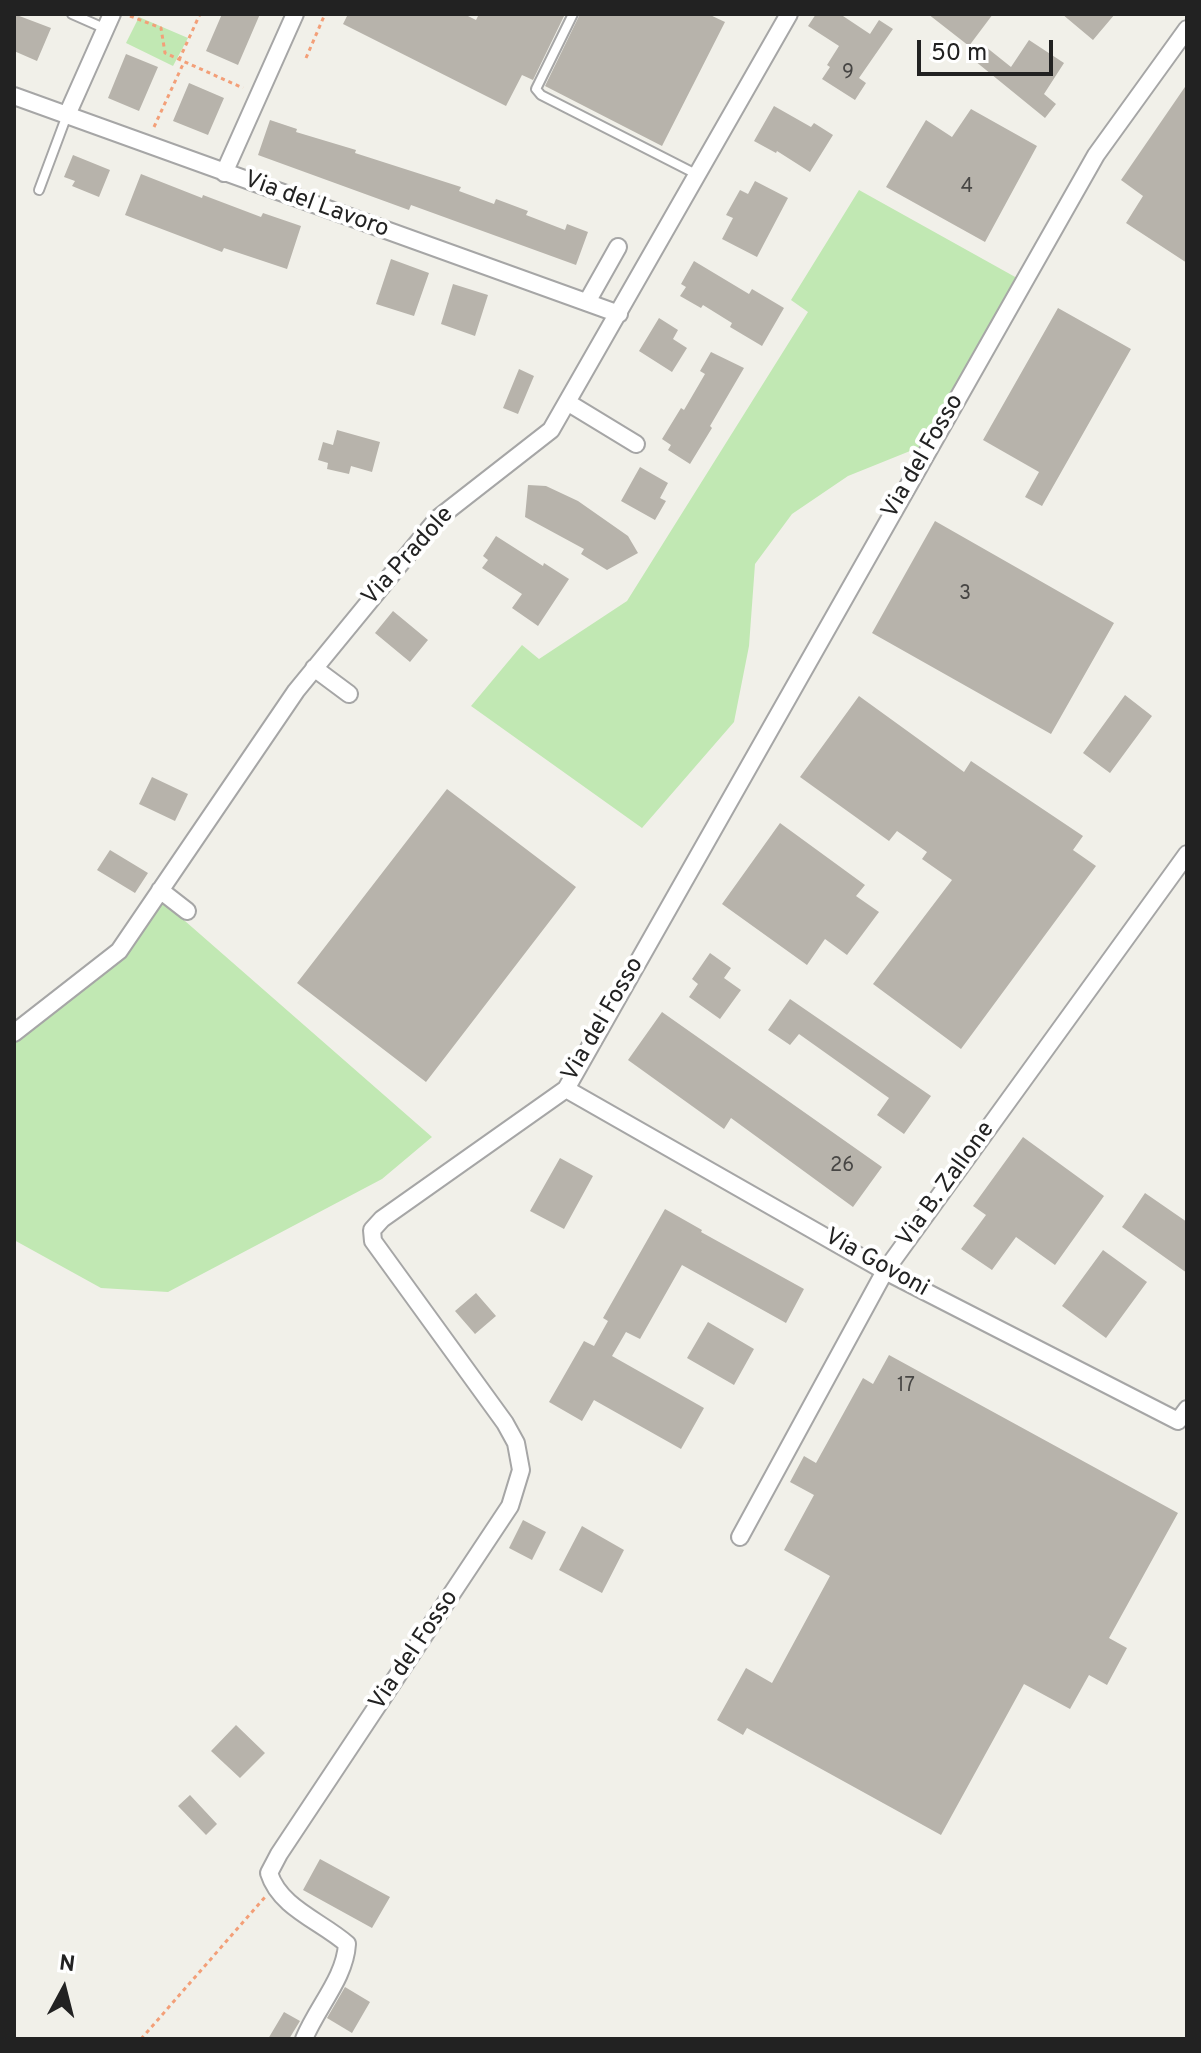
<!DOCTYPE html>
<html>
<head>
<meta charset="utf-8">
<style>
  body { margin:0 }
  #map { position:relative; width:1201px; height:2053px; overflow:hidden; background:#f1f0e9; font-family:Overpass,sans-serif }
  canvas { display:block }
  .frame { position:absolute; inset:0; border:16px solid #222; pointer-events:none }
  .north { position:absolute; left:24px; top:1949px; width:80px; height:80px; -webkit-text-stroke:6px #fff; paint-order:stroke; rotate:7deg; font-size:22px; font-weight:700; line-height:32px; text-align:center; color:#222 }
  .north::after { content:''; display:block; margin:auto; width:28px; height:36px; background:#222; clip-path:polygon(50% 0,100% 100%,50% 72%,0 100%) }
  .scale { position:absolute; left:917px; top:40px; width:136px; height:36px; box-sizing:border-box; border:4px solid #222; border-top:0; padding-left:10px; font-size:24px; line-height:28px; white-space:nowrap; color:#222; -webkit-text-stroke:6px #fff; paint-order:stroke }
</style>
</head>
<body>
<div id="map">
<canvas width="1201" height="2053"></canvas>
<div class="frame"></div>
<div class="north">N</div>
<div class="scale">50 m</div>
</div>
<script>
const g = document.querySelector('canvas').getContext('2d');
g.lineJoin = 'round';
function paint(path, color) { g.fillStyle = color; g.fill(path, 'evenodd'); }
function trace(path, color, width, dash) { g.strokeStyle = color; g.lineWidth = width; g.lineCap = dash ? 'butt' : 'round'; g.setLineDash(dash || []); g.stroke(path); }
function write(font, color, halo, rows, align = 'center') {
  g.font = font + ' Overpass,sans-serif'; g.lineWidth = 8; g.setLineDash([]); g.textBaseline = 'middle'; g.strokeStyle = halo; g.fillStyle = color; for (const [text, x, y, turn = 0] of rows) {
    g.save(); g.translate(x, y); g.rotate((+turn || 0) * Math.PI / 180); g.textAlign = isNaN(turn) ? turn : align; if (halo) g.strokeText(text, 0, 0); g.fillText(text, 0, 0); g.restore();
  }
}
paint(new Path2D(`
  M 139,17 L 188,38 L 173,66 L 126,43 Z
  M 859,190 L 1017,278 L 925,445 L 848,476 L 792,514 L 755,564 L 749,646 L 734,722 L 642,828 L 471,706 L 522,645 L 539,659 L 627,601 L 808,312 L 791,300 Z
  M 161,900 L 432,1137 L 382,1179 L 168,1292 L 101,1288 L 14,1240 L 14,1042 L 125,954 Z`), '#c1e8b3');
paint(new Path2D(`
  M 14,14 L 51,28 L 37,61 L 14,51 Z
  M 222,14 L 260,14 L 238,65 L 206,51 Z
  M 348,14 L 464,14 L 476,20 L 479,14 L 565,14 L 533,80 L 522,75 L 506,106 L 343,24 Z
  M 580,14 L 708,14 L 725,22 L 662,146 L 545,86 Z
  M 816,14 L 840,14 L 870,34 L 879,20 L 893,29 L 859,78 L 866,83 L 855,100 L 822,79 L 830,67 L 827,65 L 839,46 L 808,26 Z
  M 928,14 L 993,14 L 969,46 Z
  M 1062,14 L 1115,14 L 1093,40 Z
  M 1029,40 L 1064,63 L 1044,94 L 1056,104 L 1045,118 L 975,61 L 986,47 L 1011,67 Z
  M 126,54 L 158,67 L 139,111 L 108,98 Z
  M 189,83 L 224,98 L 208,135 L 173,121 Z
  M 1187,84 L 1187,263 L 1126,223 L 1143,196 L 1121,180 Z
  M 774,106 L 811,127 L 814,123 L 833,135 L 810,172 L 777,151 L 776,153 L 754,141 Z
  M 971,109 L 1037,146 L 985,242 L 886,187 L 926,120 L 952,137 Z
  M 270,120 L 297,129 L 296,132 L 356,150 L 355,153 L 461,187 L 459,191 L 494,204 L 496,199 L 528,211 L 526,215 L 565,230 L 567,224 L 588,232 L 576,265 L 411,205 L 409,210 L 258,155 Z
  M 73,155 L 110,170 L 99,197 L 72,186 L 75,181 L 64,177 Z
  M 141,174 L 202,198 L 203,195 L 261,217 L 263,213 L 301,226 L 287,269 L 224,248 L 222,252 L 125,215 Z
  M 755,181 L 788,198 L 757,257 L 722,239 L 733,218 L 726,215 L 740,190 L 748,194 Z
  M 391,259 L 429,273 L 414,316 L 376,304 Z
  M 694,261 L 749,294 L 752,289 L 784,308 L 762,346 L 730,327 L 732,323 L 703,305 L 701,308 L 680,296 L 686,287 L 681,284 Z
  M 453,284 L 488,295 L 475,336 L 441,324 Z
  M 1058,308 L 1131,349 L 1042,506 L 1025,497 L 1039,472 L 983,440 Z
  M 659,318 L 678,330 L 673,339 L 687,348 L 672,372 L 639,351 Z
  M 711,352 L 744,368 L 710,426 L 712,428 L 690,464 L 668,450 L 671,445 L 662,439 L 681,408 L 684,410 L 705,374 L 700,371 Z
  M 519,369 L 534,376 L 518,414 L 503,408 Z
  M 337,430 L 380,442 L 372,472 L 351,466 L 349,474 L 327,469 L 328,463 L 318,460 L 323,442 L 333,445 Z
  M 640,467 L 668,483 L 660,498 L 666,501 L 655,520 L 621,501 Z
  M 528,485 L 546,486 L 578,501 L 628,536 L 638,553 L 607,570 L 581,554 L 584,549 L 525,517 Z
  M 935,521 L 1114,623 L 1051,734 L 872,633 Z
  M 496,536 L 543,566 L 544,563 L 569,579 L 538,626 L 512,608 L 522,594 L 482,568 L 488,560 L 483,556 Z
  M 393,611 L 428,640 L 410,662 L 375,633 Z
  M 1125,695 L 1152,716 L 1110,773 L 1083,753 Z
  M 859,696 L 964,772 L 971,761 L 1083,836 L 1073,850 L 1096,866 L 961,1049 L 873,984 L 952,880 L 922,859 L 927,852 L 897,831 L 889,841 L 800,777 Z
  M 152,777 L 188,794 L 175,821 L 139,804 Z
  M 447,789 L 576,887 L 426,1082 L 297,983 Z
  M 780,823 L 865,885 L 856,896 L 879,912 L 847,955 L 825,939 L 807,965 L 722,904 Z
  M 110,850 L 148,873 L 135,893 L 97,870 Z
  M 710,953 L 731,968 L 724,978 L 741,990 L 720,1019 L 689,997 L 698,984 L 692,979 Z
  M 790,999 L 931,1096 L 904,1134 L 877,1115 L 889,1098 L 799,1034 L 790,1045 L 768,1030 Z
  M 662,1012 L 882,1167 L 853,1207 L 731,1118 L 724,1129 L 628,1060 Z
  M 1023,1137 L 1104,1196 L 1055,1265 L 1016,1237 L 992,1270 L 961,1249 L 986,1215 L 973,1206 Z
  M 560,1158 L 593,1176 L 564,1229 L 530,1211 Z
  M 1145,1193 L 1187,1222 L 1187,1273 L 1122,1227 Z
  M 665,1209 L 702,1230 L 701,1232 L 804,1289 L 786,1323 L 682,1265 L 640,1339 L 626,1332 L 612,1356 L 704,1408 L 681,1449 L 594,1400 L 582,1421 L 549,1402 L 584,1341 L 594,1346 L 608,1321 L 603,1318 Z
  M 1103,1250 L 1147,1282 L 1106,1338 L 1062,1306 Z
  M 476,1293 L 496,1316 L 475,1334 L 455,1311 Z
  M 708,1322 L 754,1349 L 734,1385 L 687,1358 Z
  M 889,1355 L 1178,1513 L 1109,1638 L 1127,1648 L 1107,1685 L 1089,1675 L 1070,1709 L 1024,1684 L 941,1835 L 747,1728 L 743,1735 L 717,1720 L 746,1668 L 772,1683 L 830,1576 L 784,1550 L 814,1495 L 790,1482 L 804,1456 L 816,1463 L 863,1378 L 873,1384 Z
  M 523,1520 L 546,1532 L 532,1560 L 509,1548 Z
  M 582,1526 L 624,1550 L 602,1593 L 559,1570 Z
  M 236,1725 L 265,1753 L 240,1778 L 211,1751 Z
  M 190,1795 L 217,1824 L 206,1835 L 178,1806 Z
  M 320,1859 L 390,1897 L 372,1928 L 303,1890 Z
  M 345,1987 L 370,2002 L 352,2033 L 327,2018 Z
  M 284,2012 L 300,2021 L 289,2039 L 268,2039 Z`), '#b7b3ab');
const service = new Path2D(`
  M 72,14 L 106,29
  M 573,14 L 536,89 L 541,95 L 696,174
  M 39,190 L 67,115`);
const minor = new Path2D(`
  M 14,96 L 619,314
  M 67,115 L 112,14
  M 224,173 L 295,14
  M 587,302 L 618,247
  M 567,402 L 636,444
  M 314,668 L 349,694
  M 160,890 L 187,911
  M 14,1033 L 119,951 L 296,691 L 437,519 L 551,430 L 789,14
  M 566,1089 L 885,1271 L 1178,1421 L 1187,1409
  M 740,1537 L 885,1271 L 1187,854
  M 304,2039 C 317,2007 345,1978 347,1944 C 321,1921 280,1908 269,1873 L 279,1854 L 510,1506 L 521,1470 L 516,1443 L 505,1423 L 373,1241 L 372,1230 L 382,1219 L 566,1089 L 1096,155 L 1187,29`);
trace(service, '#a6a6a6', 12);
trace(minor, '#a6a6a6', 20);
trace(new Path2D(`
  M 130,16 L 161,28 L 165,53 L 243,88
  M 306,58 L 325,14
  M 179,60 L 200,14
  M 154,127 L 184,62
  M 141,2039 L 265,1897`), '#f39f78', 3, [4, 4]);
trace(service, '#fff', 8);
trace(minor, '#fff', 16);
write('20px', '#474644', null, [
  ["9",848,74],
  ["4",967,188],
  ["3",965,595],
  ["26",842,1167],
  ["17",906,1387]
]);
write('24px', '#222', '#fff', [
  ["Via del Lavoro",316,206,20],
  ["Via del Fosso",924,457,-60],
  ["Via Pradole",409,557,-48],
  ["Via del Fosso",604,1020,-60],
  ["Via B. Zallone",947,1185,-54],
  ["Via Govoni",876,1264,29],
  ["Via del Fosso",415,1651,-56]
]);
</script>
</body>
</html>
